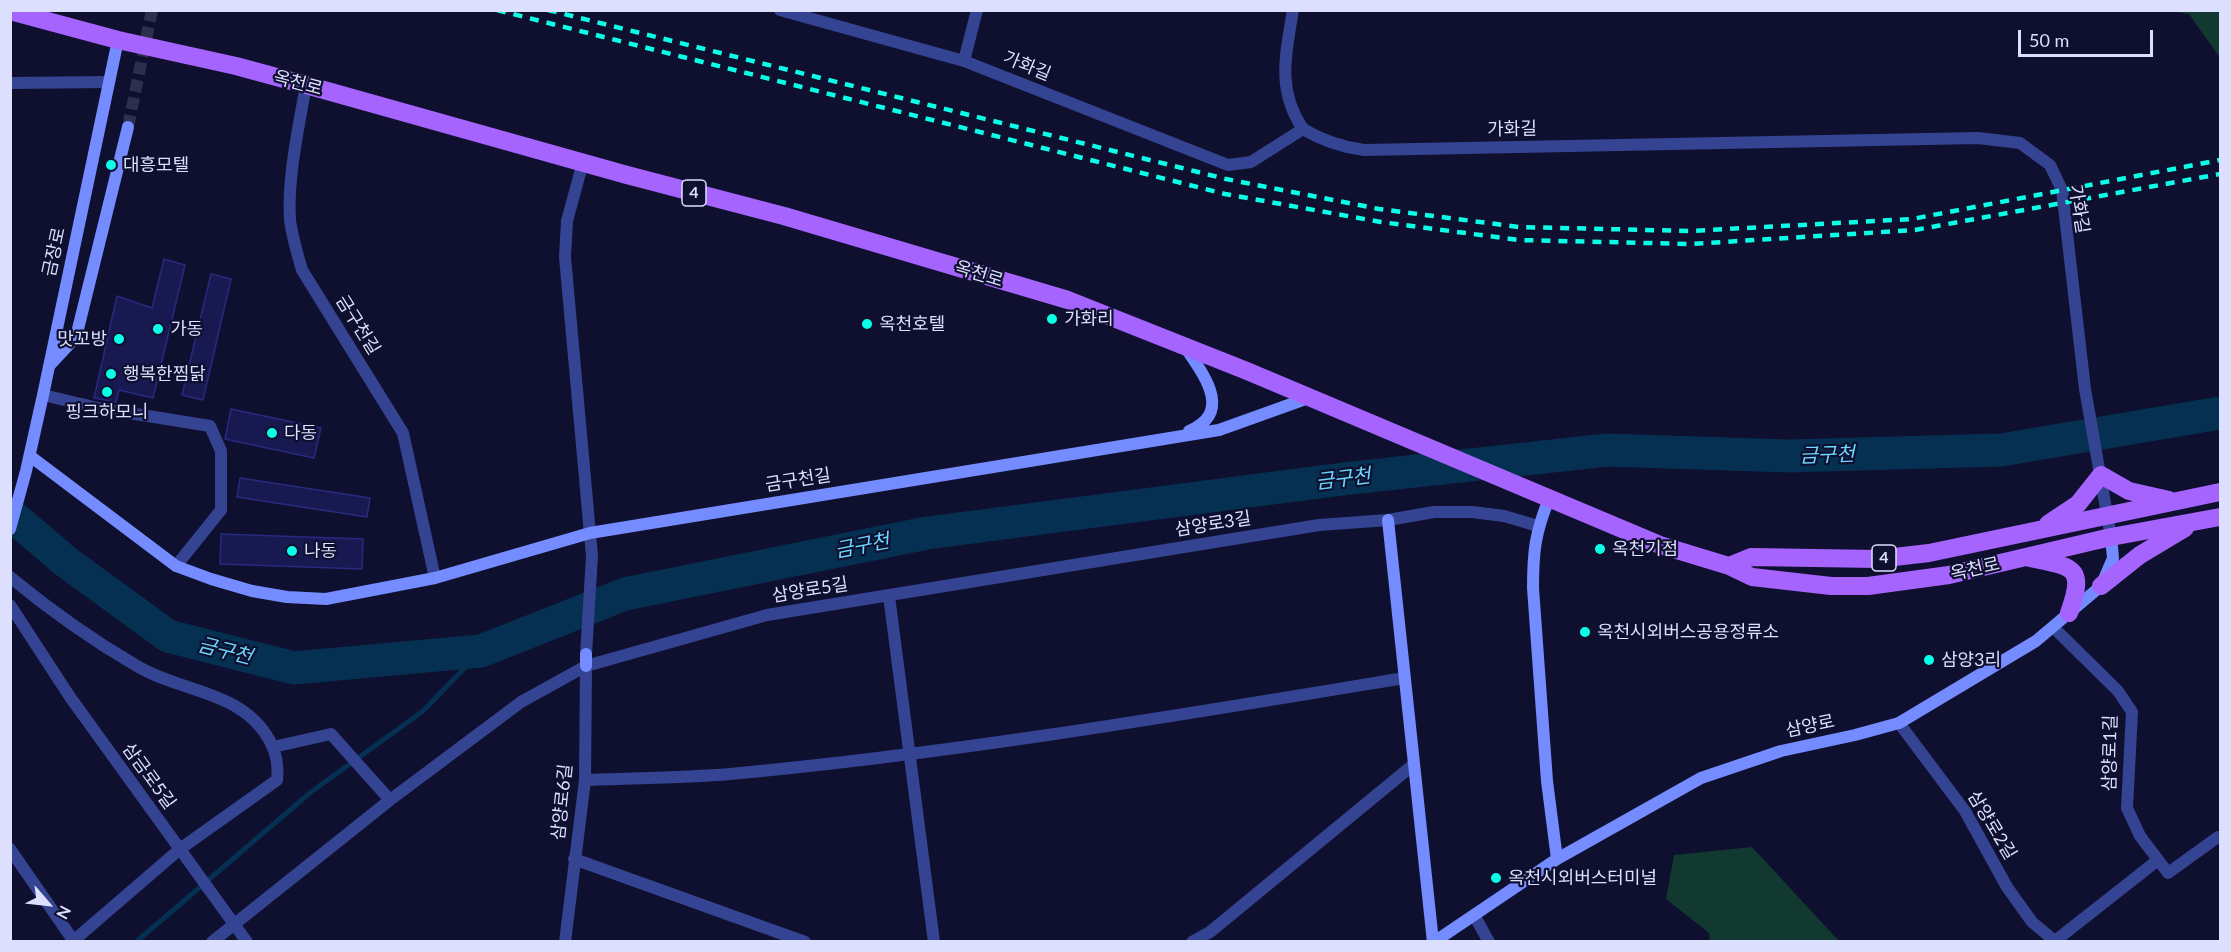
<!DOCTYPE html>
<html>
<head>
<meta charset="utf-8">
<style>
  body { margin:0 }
  #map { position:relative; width:2231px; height:952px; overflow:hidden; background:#0f102f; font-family:Lato,sans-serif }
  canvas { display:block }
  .frame { position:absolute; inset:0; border:12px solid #dddfff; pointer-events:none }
  .north { position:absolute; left:18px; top:874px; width:60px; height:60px; -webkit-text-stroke:4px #0f102f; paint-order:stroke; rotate:118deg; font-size:16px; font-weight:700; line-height:24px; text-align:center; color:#dddfff }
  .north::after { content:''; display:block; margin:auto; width:21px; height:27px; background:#dddfff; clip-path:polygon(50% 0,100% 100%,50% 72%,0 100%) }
  .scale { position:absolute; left:2018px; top:30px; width:135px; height:27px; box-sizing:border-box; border:3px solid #dddfff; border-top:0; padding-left:8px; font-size:18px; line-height:21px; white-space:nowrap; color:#dddfff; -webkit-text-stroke:4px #0f102f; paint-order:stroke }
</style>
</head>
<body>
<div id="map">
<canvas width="2231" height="952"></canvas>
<div class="frame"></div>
<div class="north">N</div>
<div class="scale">50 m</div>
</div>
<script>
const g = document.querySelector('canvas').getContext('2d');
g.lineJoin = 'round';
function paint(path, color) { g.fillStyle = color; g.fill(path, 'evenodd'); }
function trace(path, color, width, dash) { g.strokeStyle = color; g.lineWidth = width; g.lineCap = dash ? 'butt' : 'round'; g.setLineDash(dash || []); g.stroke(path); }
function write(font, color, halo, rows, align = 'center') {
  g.font = font + ' Lato,"Noto Sans KR",sans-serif'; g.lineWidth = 4.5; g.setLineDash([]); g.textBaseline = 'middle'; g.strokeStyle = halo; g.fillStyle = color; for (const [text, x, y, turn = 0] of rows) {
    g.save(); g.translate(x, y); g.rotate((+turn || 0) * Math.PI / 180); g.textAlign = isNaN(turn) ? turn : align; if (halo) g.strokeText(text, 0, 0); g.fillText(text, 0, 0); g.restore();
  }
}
paint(new Path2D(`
  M 2172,11 L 2220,11 L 2220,58 L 2189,14 Z
  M 1752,847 L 1839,941 L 1840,941 L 1710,941 L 1709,933 L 1666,899 L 1674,855 Z`), '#113930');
trace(new Path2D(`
  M 136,942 L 311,792 L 423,711 L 481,651`), '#053051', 5);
trace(new Path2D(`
  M 10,514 L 65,561 L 168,636 L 294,668 L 481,651 L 625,594 L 927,533 L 1343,479 L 1607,450 L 1789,456 L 2001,450 L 2220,413`), '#053051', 33);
const building = new Path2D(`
  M 164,259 L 185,265 L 153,398 L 119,390 L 116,402 L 94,398 L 117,296 L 152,308 Z
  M 211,274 L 231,279 L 203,400 L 182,395 Z
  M 231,409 L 321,428 L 314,458 L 225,439 Z
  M 240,478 L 370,498 L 367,517 L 237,497 Z
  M 221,534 L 363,539 L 362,569 L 220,564 Z`);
paint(building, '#191952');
trace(building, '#292980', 1.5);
trace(new Path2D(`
  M 128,127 L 152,10`), '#2e2f4e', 12, [12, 6]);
trace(new Path2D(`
  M 780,10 L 964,61 L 1228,165 L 1251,162 L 1303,129 C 1323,141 1341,147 1364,150 L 1978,138 L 2020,143 L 2050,165 L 2062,190 L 2085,389 L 2111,537
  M 1293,10 C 1286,54 1276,89 1303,129
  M 964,61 L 977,10
  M 10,83 L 109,82
  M 306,85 C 299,125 287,180 290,220 C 292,236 297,253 302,270 L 403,433 L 435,578
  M 583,162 L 567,221 L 565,257 L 592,556 L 586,654
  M 43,395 L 98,408 L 210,426 L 221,451 L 221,510 L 176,566
  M 10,577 C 50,610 92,640 137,666 C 182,693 242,690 270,741 C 276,753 279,766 277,780 L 180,849 L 72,942
  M 889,596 L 934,942
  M 10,605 L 70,697 L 247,942
  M 2053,627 L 2118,691 L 2132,712 L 2127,808 L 2140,836 L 2168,873 L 2218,837
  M 1899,723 L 1965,811 L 2007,887 L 2032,922 L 2056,942
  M 273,747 L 331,734 L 390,800
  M 585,780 C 633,778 682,778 730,774 C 956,753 1180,715 1404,678
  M 10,849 L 73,940
  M 574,859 L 805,942
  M 1474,915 L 1489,942
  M 2055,941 L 2158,860
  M 212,942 L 390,800 L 521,702 L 586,666 L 767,615 L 1319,525 L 1388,520 L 1434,512 L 1472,512 L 1504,516 L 1538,526
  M 565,942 L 585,780 L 586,666
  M 1192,942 L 1210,932 L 1413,765`), '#354492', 12);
trace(new Path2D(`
  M 1185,347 C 1203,374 1234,412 1189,431
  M 49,366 L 76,337 L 128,127
  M 30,456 L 176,566 L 211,579 L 252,591 L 287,597 L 326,599 L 435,578 L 590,533 L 1219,430 L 1311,397
  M 1549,499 C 1535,533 1533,552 1533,588 L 1547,781 L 1557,859
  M 1388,520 L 1433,942
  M 10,529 L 26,471 L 43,395 L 118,40
  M 586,654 L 586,666
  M 1434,942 L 1557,859 L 1701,778 L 1781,751 L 1855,735 L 1899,723 L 2036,641 L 2101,586 L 2113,558 L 2111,537`), '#748cff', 12);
trace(new Path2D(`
  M 10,11 L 118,40 L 236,66 L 306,85 L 627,175 L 784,216 L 1068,300 L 1247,371 L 1660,545 L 1729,566 L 1752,577 L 1831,586 L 1868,586 L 1949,575 L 2111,537 L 2220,517
  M 2048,524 L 2078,504 L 2101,475 L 2129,491 L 2169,500
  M 2030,558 C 2073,567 2086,566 2069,613
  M 1729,566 L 1751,557 L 1877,559 L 1929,553 L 2220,492
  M 2101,586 L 2140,555 L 2185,528`), '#a664ff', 18);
trace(new Path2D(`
  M 497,10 L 1225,194 L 1381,222 L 1519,240 L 1691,244 L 1915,230 L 2220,174
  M 548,10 L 1226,179 L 1379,209 L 1519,227 L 1690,231 L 1912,219 L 2220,160`), '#09ffe7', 4.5, [9, 8]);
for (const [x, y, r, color] of [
  [111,165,6,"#09ffe7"],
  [1052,319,6,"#09ffe7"],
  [867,324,6,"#09ffe7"],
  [158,329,6,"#09ffe7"],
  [119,339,6,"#09ffe7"],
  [111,374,6,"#09ffe7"],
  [107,392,6,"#09ffe7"],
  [272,433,6,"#09ffe7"],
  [1600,549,6,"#09ffe7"],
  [292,551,6,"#09ffe7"],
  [1585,632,6,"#09ffe7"],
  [1929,660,6,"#09ffe7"],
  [1496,878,6,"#09ffe7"]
]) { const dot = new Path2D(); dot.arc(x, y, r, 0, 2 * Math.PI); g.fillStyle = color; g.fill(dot); trace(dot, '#0f102f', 2); }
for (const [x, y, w] of [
  [694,193,24],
  [1884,558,24]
]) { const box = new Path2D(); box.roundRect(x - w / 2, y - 13, w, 26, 4.5); g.fillStyle = '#0f102f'; g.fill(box); trace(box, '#dddfff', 1.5); }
write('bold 16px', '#dddfff', null, [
  ["4",694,193],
  ["4",1884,558]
]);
write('18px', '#dddfff', '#0f102f', [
  ["가화길",1027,66,22],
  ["옥천로",298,83,15],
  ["가화길",1512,129,-1],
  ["가화길",2079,209,81],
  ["금장로",54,252,-78],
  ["옥천로",979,274,17],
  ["금구천길",358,325,58],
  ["금구천길",798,480,-9],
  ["삼양로3길",1213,524,-9],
  ["옥천로",1975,569,-13],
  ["삼양로5길",810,590,-9],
  ["삼양로",1810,726,-12],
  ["삼양로1길",2110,753,-89],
  ["삼금로5길",149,776,54],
  ["삼양로6길",562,802,-84],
  ["삼양로2길",1992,825,59]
]);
write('18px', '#dddfff', '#0f102f', [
  ["대흥모텔",123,165],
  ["가화리",1064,319],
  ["옥천호텔",879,324],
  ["가동",170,329],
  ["맛꼬방",107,339,"right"],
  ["행복한찜닭",123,374],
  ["핑크하모니",107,412,"center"],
  ["다동",284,433],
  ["옥천기점",1612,549],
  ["나동",304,551],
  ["옥천시외버스공용정류소",1597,632],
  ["삼양3리",1941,660],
  ["옥천시외버스터미널",1508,878]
], 'left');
write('italic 20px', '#6bd8ff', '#0f102f', [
  ["금구천",1827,455,-2],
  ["금구천",1343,479,-7],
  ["금구천",862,546,-11],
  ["금구천",225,651,14]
]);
</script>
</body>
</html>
